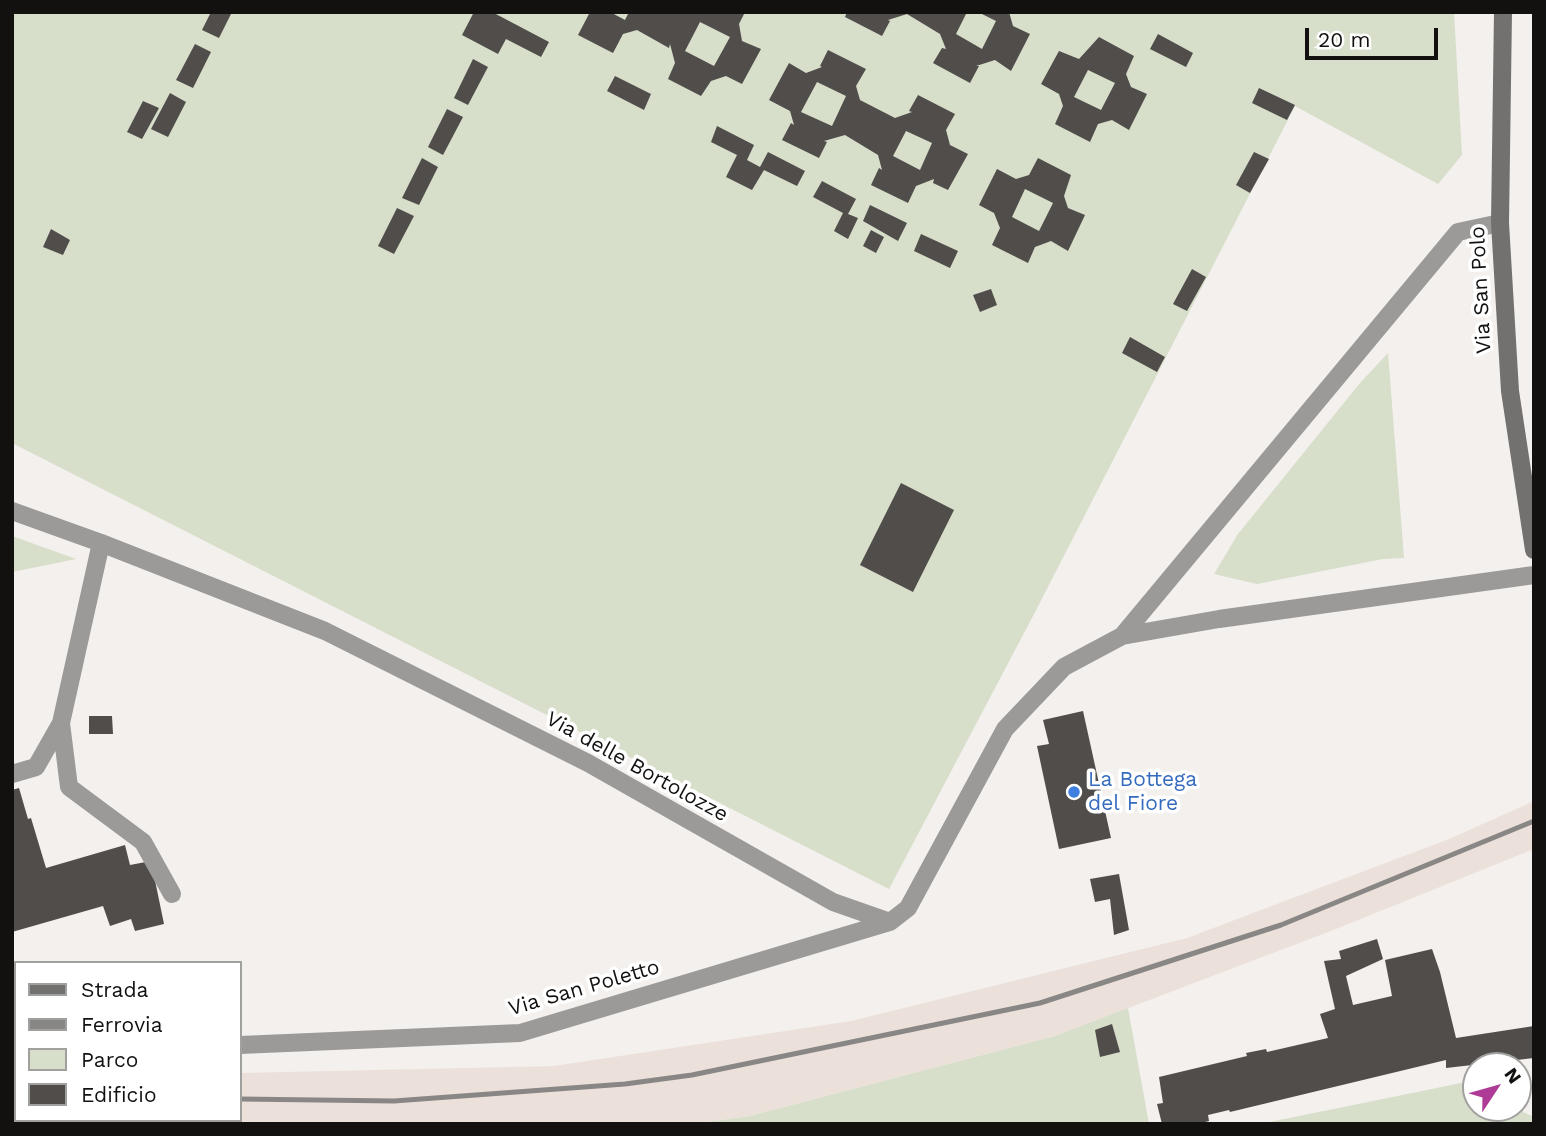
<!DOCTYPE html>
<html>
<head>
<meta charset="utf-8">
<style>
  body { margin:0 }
  #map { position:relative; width:1546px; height:1136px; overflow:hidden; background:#f3f0ed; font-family:"Work Sans",sans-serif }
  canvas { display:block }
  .frame { position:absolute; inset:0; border:14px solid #121110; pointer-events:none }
  .legend { position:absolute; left:14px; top:961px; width:228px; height:161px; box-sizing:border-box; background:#fff; border:2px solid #a0a09f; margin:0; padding:9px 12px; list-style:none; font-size:21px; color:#121110 }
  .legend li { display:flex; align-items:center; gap:14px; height:35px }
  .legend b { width:35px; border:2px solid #a0a09f }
  .north { position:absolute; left:1462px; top:1052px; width:70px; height:70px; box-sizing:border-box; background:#fff; border:2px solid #a0a09f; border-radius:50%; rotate:54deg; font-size:19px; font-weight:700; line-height:28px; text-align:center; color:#121110 }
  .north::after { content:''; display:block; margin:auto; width:24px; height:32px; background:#ae3c97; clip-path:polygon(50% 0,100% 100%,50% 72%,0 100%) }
  .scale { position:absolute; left:1305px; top:28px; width:133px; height:32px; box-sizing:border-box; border:4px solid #121110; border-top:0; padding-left:9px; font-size:21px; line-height:24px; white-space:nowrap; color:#121110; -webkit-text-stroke:5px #fff; paint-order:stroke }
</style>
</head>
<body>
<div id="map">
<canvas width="1546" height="1136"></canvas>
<div class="frame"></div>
<ul class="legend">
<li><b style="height:9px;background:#72716f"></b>Strada</li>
<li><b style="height:9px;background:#898785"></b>Ferrovia</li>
<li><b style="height:19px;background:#d7dec9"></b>Parco</li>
<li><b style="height:19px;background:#504d4b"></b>Edificio</li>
</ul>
<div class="north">N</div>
<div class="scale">20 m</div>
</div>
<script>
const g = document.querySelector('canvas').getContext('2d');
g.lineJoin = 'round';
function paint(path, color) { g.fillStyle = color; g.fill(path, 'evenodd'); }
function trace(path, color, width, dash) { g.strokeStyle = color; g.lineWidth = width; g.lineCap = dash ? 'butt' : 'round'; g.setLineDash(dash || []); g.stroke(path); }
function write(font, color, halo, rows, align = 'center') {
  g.font = font + ' "Work Sans",sans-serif'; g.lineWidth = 7; g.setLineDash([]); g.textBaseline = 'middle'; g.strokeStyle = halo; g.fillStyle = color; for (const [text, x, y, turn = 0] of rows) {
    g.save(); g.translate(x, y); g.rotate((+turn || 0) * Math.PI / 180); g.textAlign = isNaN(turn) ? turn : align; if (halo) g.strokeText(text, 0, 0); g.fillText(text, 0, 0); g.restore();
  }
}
paint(new Path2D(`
  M 1534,801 L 1534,849 L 1336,929 L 1055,1036 L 750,1116 L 693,1124 L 12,1124 L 12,1055 L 16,1055 L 16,1120 L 240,1120 L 240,1073 L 554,1066 L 851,1021 L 1187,938 L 1449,839 Z`), '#ece1da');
paint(new Path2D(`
  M 12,12 L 1454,12 L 1462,155 L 1438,184 L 1295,106 L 1033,616 L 889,889 L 12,443 Z
  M 1388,353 L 1404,558 L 1383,559 L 1257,584 L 1214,574 L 1238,534 L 1360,383 Z
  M 12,536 L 76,559 L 12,572 Z
  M 1128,1008 L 1149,1124 L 693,1124 L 750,1116 L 1055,1036 Z
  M 1518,1071 L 1523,1112 L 1534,1117 L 1534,1124 L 1260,1124 L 1476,1080 L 1476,1108 L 1518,1108 Z`), '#d7dec9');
paint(new Path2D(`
  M 211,12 L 232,12 L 219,38 L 202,30 Z
  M 474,12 L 492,12 L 549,42 L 541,57 L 506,39 L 498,54 L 462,35 Z
  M 590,12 L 610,12 L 625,20 L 629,12 L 745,12 L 739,24 L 742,41 L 761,49 L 742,84 L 726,76 L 711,81 L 701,96 L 668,79 L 675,63 L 670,44 L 669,48 L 637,30 L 623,34 L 613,53 L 578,35 ZM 700,22 L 730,37 L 714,66 L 685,51 Z
  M 847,12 L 967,12 L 956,34 L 982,49 L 996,21 L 978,12 L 1009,12 L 1013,26 L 1030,34 L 1011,71 L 995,60 L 976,66 L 979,66 L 970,83 L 933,63 L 942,48 L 946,49 L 940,34 L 907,14 L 888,20 L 890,21 L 882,36 L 845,17 Z
  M 1158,34 L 1193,53 L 1186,67 L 1150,49 Z
  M 1099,37 L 1134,56 L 1126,74 L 1131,87 L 1147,94 L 1129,130 L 1112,120 L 1098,124 L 1090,142 L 1055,124 L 1063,106 L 1059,94 L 1041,84 L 1059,51 L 1079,59 ZM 1088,70 L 1115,83 L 1101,110 L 1074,97 Z
  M 195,44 L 211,52 L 193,88 L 176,80 Z
  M 828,50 L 866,69 L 856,86 L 860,100 L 895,118 L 912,112 L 909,111 L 918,95 L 955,114 L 946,130 L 950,145 L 968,154 L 948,190 L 933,183 L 934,179 L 916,186 L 908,203 L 871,185 L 879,168 L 882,170 L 878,155 L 845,135 L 824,141 L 827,142 L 819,158 L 782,140 L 791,123 L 794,125 L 790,111 L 769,100 L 789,63 L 806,73 L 822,67 L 820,66 ZM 817,82 L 846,96 L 832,126 L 801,112 ZM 906,131 L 932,143 L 920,170 L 893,156 Z
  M 473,59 L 488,67 L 468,105 L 454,98 Z
  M 615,76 L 651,94 L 644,110 L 607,91 Z
  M 1259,88 L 1295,105 L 1287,120 L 1252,103 Z
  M 170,93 L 186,102 L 168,137 L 151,129 Z
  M 143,101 L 159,108 L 142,139 L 127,132 Z
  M 447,109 L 463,117 L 443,155 L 428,147 Z
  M 717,126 L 754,145 L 747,160 L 760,167 L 768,152 L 805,171 L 797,186 L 764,170 L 752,190 L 726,177 L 737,155 L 711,142 Z
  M 1254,152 L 1269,159 L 1250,193 L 1236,185 Z
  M 422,158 L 438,167 L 419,205 L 402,198 Z
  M 1038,158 L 1071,175 L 1064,196 L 1068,208 L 1085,215 L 1068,251 L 1051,241 L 1035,247 L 1028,263 L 992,245 L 1000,228 L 994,213 L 979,205 L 997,169 L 1016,179 L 1029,175 ZM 1025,189 L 1053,203 L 1039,231 L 1012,217 Z
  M 822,181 L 856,199 L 848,214 L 858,218 L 848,239 L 834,231 L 843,213 L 813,197 Z
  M 870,205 L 907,223 L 898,241 L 863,221 Z
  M 397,208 L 414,216 L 394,254 L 378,246 Z
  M 51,229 L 70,240 L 63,255 L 43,247 Z
  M 871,230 L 884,237 L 876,253 L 863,246 Z
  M 921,234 L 958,251 L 950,268 L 914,251 Z
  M 1192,269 L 1206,277 L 1187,311 L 1173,304 Z
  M 991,289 L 997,305 L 980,312 L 973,295 Z
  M 1130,337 L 1165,357 L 1157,372 L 1122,353 Z
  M 901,483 L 954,510 L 913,592 L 860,565 Z
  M 1083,711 L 1111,838 L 1059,849 L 1037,746 L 1049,744 L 1043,720 Z
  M 89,716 L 112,716 L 113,734 L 89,734 Z
  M 19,788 L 28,819 L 31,818 L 46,868 L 125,845 L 130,865 L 151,861 L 164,924 L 135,931 L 131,919 L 110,926 L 103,906 L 12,932 L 12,790 Z
  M 1119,874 L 1129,930 L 1114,935 L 1110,899 L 1095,902 L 1090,879 Z
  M 1377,939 L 1383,959 L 1346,976 L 1353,1005 L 1392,996 L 1385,960 L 1432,949 L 1440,972 L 1456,1038 L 1534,1026 L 1534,1058 L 1446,1068 L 1446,1060 L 1230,1112 L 1229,1110 L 1208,1115 L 1209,1121 L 1198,1124 L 1162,1124 L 1157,1104 L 1163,1103 L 1159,1077 L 1247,1056 L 1246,1053 L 1266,1049 L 1267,1052 L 1328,1038 L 1320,1014 L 1335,1009 L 1324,961 L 1341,959 L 1339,951 Z
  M 1112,1024 L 1120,1052 L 1100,1057 L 1095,1030 Z`), '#504d4b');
trace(new Path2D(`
  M 12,511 L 101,543 L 325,631 L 588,763 L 833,902 L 890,922 L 908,908 L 1005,729 L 1064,667 L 1122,636 L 1219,619 L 1534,575
  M 1122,636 L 1458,232 L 1500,223
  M 61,723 L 69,787 L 143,842 L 172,894
  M 12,774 L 36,767 L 61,723 L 101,543
  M 240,1045 L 520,1033 L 890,922`), '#9b9a98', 18);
trace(new Path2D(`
  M 1503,12 L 1500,223 L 1510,391 L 1534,550`), '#72716f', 18);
trace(new Path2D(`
  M 12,1084 L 16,1085
  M 240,1099 L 394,1101 L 625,1084 L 692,1075 L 1040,1003 L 1281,925 L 1534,821`), '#898785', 5);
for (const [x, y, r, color] of [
  [1074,792,7,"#3f7fe0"]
]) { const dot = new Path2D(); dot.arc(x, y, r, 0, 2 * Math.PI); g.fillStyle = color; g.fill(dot); trace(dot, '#fff', 2.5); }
write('21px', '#121110', '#fff', [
  ["Via San Polo",1481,290,-93],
  ["Via delle Bortolozze",637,767,29],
  ["Via San Poletto",584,988,-16]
]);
write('21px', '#366cbe', '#fff', [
  ["La Bottega",1088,780],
  ["del Fiore",1088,804]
], 'left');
</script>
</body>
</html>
